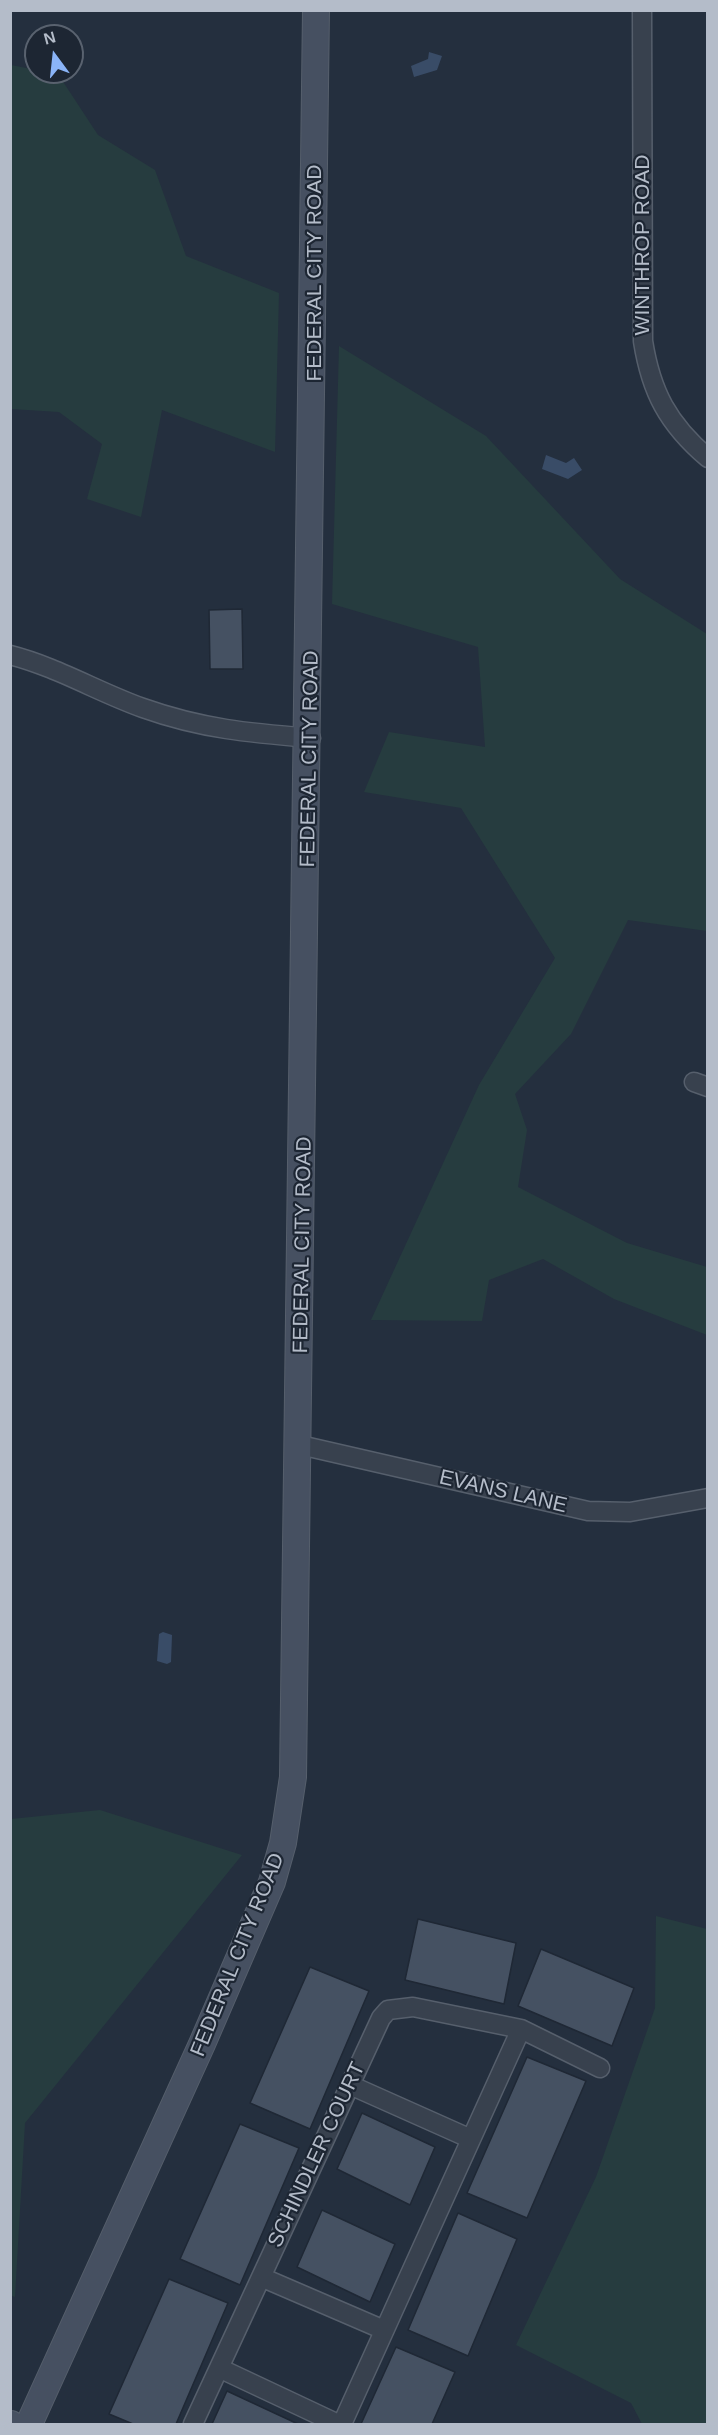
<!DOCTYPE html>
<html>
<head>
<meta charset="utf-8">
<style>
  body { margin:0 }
  #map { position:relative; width:718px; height:2435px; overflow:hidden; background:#242f3e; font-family:Helvetica,sans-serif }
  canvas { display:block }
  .frame { position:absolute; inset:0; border:12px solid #b4bcc9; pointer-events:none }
  .north { position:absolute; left:24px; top:24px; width:60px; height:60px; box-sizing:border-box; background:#1d2633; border:2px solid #59626f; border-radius:50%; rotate:345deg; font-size:16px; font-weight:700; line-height:24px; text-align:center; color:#b4bcc9 }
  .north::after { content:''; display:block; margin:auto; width:21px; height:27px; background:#8ab4f8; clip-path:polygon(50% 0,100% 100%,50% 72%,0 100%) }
</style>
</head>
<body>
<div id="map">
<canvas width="718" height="2435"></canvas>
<div class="frame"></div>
<div class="north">N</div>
</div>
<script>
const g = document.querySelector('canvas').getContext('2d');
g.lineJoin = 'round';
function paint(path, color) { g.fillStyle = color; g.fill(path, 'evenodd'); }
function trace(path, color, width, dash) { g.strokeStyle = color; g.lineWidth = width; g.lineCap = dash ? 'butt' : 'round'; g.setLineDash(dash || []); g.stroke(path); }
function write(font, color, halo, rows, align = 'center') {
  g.font = font + ' Helvetica,sans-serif'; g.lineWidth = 4.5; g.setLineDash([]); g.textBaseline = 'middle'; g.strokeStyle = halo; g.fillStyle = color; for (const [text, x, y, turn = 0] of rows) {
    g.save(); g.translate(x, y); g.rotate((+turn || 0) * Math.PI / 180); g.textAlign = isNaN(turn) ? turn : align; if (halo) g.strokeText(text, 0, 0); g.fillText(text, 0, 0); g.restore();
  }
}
paint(new Path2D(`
  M 11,65 L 36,70 L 36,72 L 58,74 L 98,135 L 155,170 L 186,256 L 279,293 L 275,452 L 162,410 L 141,517 L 87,499 L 102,444 L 59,412 L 11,409 Z
  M 339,346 L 486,436 L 620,579 L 707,634 L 707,931 L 628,920 L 571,1034 L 515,1094 L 527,1130 L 518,1187 L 627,1243 L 707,1267 L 707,1335 L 614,1299 L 543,1259 L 489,1280 L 482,1321 L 371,1320 L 479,1085 L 555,958 L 461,808 L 364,792 L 389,732 L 485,747 L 478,647 L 332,604 Z
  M 100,1810 L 242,1855 L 25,2123 L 15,2297 L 10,2295 L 11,1819 Z
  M 656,1916 L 707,1929 L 707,2424 L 642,2424 L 631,2403 L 516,2345 L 596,2177 L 655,2008 Z`), '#263c3f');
paint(new Path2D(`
  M 429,52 L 442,56 L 437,70 L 414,77 L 411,66 L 428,59 Z
  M 546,455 L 566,463 L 574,458 L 582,470 L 568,479 L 542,469 Z
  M 163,1632 L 172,1635 L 171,1662 L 167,1664 L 157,1661 L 159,1634 Z`), '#394c67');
const building = new Path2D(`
  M 242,609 L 243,669 L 210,669 L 209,610 Z
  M 418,1919 L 516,1943 L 504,2004 L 405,1980 Z
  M 541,1949 L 634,1988 L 612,2046 L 518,2006 Z
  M 310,1967 L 369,1991 L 310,2129 L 250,2103 Z
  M 527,2057 L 586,2081 L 527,2218 L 467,2193 Z
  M 362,2113 L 435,2147 L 410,2205 L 337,2169 Z
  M 240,2124 L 299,2148 L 240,2285 L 180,2259 Z
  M 322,2210 L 395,2244 L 370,2302 L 297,2267 Z
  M 458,2213 L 517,2239 L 468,2356 L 408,2330 Z
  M 169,2279 L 228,2303 L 176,2424 L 133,2424 L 109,2414 Z
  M 396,2347 L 455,2372 L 432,2424 L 361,2424 Z
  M 227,2391 L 298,2424 L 212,2424 Z`);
paint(building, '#455162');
trace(building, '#1f2835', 1.5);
const street = new Path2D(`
  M 642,10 L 643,341 C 651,392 668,424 708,458
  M 10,655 C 57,667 98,692 143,708 C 202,729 250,733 311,738
  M 694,1082 L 708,1087
  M 300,1445 L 588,1511 L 630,1512 L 708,1498
  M 350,2085 L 471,2139
  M 261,2277 L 384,2330
  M 219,2368 L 338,2424
  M 193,2424 L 381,2018 L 388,2010 L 413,2007 L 521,2029 L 600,2068
  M 342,2424 L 521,2029`);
const secondary = new Path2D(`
  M 10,2424 L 11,2424
  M 29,2424 L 202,2044 L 272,1882 L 283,1843 L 293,1777 C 306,1188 313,599 316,10`);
trace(street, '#565f6c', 21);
trace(secondary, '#565f6c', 28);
trace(street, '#38414e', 18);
trace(secondary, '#465061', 26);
write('21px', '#b4bcc9', '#1d2633', [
  ["WINTHROP ROAD",643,245,-90],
  ["FEDERAL CITY ROAD",315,273,-90],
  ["FEDERAL CITY ROAD",310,759,-89],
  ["FEDERAL CITY ROAD",303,1245,-89],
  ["EVANS LANE",503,1492,13],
  ["FEDERAL CITY ROAD",238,1955,-68],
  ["SCHINDLER COURT",317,2155,-65]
]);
</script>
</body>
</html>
